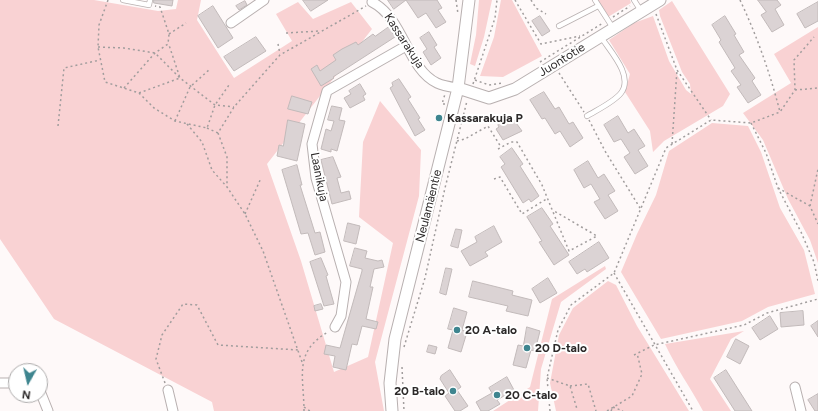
<!DOCTYPE html>
<html>
<head>
<meta charset="utf-8">
<style>
  body { margin:0 }
  #map { position:relative; width:818px; height:411px; overflow:hidden; background:#fef9f9; font-family:Figtree,sans-serif }
  canvas { display:block }
  .north { position:absolute; left:8px; top:363px; width:40px; height:40px; box-sizing:border-box; background:#fff; border:1px solid #aba9a9; border-radius:50%; rotate:188deg; font-size:11px; font-weight:700; line-height:16px; text-align:center; color:#2c2929 }
  .north::after { content:''; display:block; margin:auto; width:14px; height:18px; background:#3e858f; clip-path:polygon(50% 0,100% 100%,50% 72%,0 100%) }
</style>
</head>
<body>
<div id="map">
<canvas width="818" height="411"></canvas>
<div class="north">N</div>
</div>
<script>
const g = document.querySelector('canvas').getContext('2d');
g.lineJoin = 'round';
function paint(path, color) { g.fillStyle = color; g.fill(path, 'evenodd'); }
function trace(path, color, width, dash) { g.strokeStyle = color; g.lineWidth = width; g.lineCap = dash ? 'butt' : 'round'; g.setLineDash(dash || []); g.stroke(path); }
function write(font, color, halo, rows, align = 'center') {
  g.font = font + ' Figtree,sans-serif'; g.lineWidth = 4; g.setLineDash([]); g.textBaseline = 'middle'; g.strokeStyle = halo; g.fillStyle = color; for (const [text, x, y, turn = 0] of rows) {
    g.save(); g.translate(x, y); g.rotate((+turn || 0) * Math.PI / 180); g.textAlign = isNaN(turn) ? turn : align; if (halo) g.strokeText(text, 0, 0); g.fillText(text, 0, 0); g.restore();
  }
}
paint(new Path2D(`
  M 0,0 L 94,0 L 158,11 L 176,9 L 178,0 L 201,0 L 197,20 L 234,78 L 292,41 L 276,14 L 298,2 L 313,19 L 351,2 L 372,29 L 267,164 L 301,261 L 334,372 L 368,357 L 393,243 L 359,217 L 363,142 L 380,101 L 421,150 L 419,196 L 375,362 L 384,411 L 214,411 L 212,402 L 54,319 L 0,239 Z
  M 479,0 L 492,0 L 484,37 L 475,66 L 470,64 L 476,35 Z
  M 501,0 L 512,0 L 542,56 L 503,77 L 480,76 L 494,37 Z
  M 597,0 L 630,0 L 631,3 L 608,17 Z
  M 672,1 L 730,94 L 723,106 L 664,141 L 653,152 L 650,131 L 625,92 L 630,74 L 609,40 L 634,23 L 653,16 L 669,61 L 686,90 L 691,94 L 690,84 L 682,72 L 660,16 L 659,10 Z
  M 818,27 L 818,263 L 810,240 L 788,199 L 763,140 L 743,113 L 791,83 L 774,54 Z
  M 712,123 L 748,126 L 761,152 L 780,208 L 804,250 L 815,294 L 768,307 L 742,321 L 661,339 L 621,272 L 637,234 L 656,195 L 669,151 Z
  M 605,266 L 606,269 L 561,302 L 541,369 L 538,411 L 493,411 L 530,387 L 552,299 Z
  M 608,281 L 616,285 L 637,326 L 689,411 L 556,411 L 550,383 L 559,335 L 573,308 Z
  M 744,331 L 731,339 L 710,379 L 731,411 L 703,411 C 691,388 676,368 665,344 Z`), '#f9d2d3');
const building = new Path2D(`
  M 154,0 L 173,0 L 172,6 L 154,3 Z
  M 303,0 L 328,0 L 311,11 Z
  M 388,0 L 437,0 L 442,8 L 438,10 L 446,22 L 436,28 L 426,13 L 418,18 L 406,0 L 394,9 Z
  M 758,0 L 777,0 L 781,5 L 775,9 L 784,25 L 772,32 L 761,15 L 766,12 Z
  M 245,1 L 247,5 L 239,10 L 236,6 Z
  M 818,2 L 818,21 L 805,28 L 797,14 Z
  M 213,6 L 233,38 L 218,48 L 198,16 Z
  M 540,16 L 550,31 L 542,36 L 532,21 Z
  M 725,16 L 736,34 L 734,35 L 744,52 L 739,55 L 755,78 L 752,81 L 761,95 L 748,103 L 737,87 L 741,85 L 731,71 L 735,68 L 719,42 L 721,40 L 712,25 Z
  M 389,27 L 395,37 L 333,77 L 334,78 L 321,86 L 311,69 L 317,65 L 320,71 L 336,60 L 333,55 L 342,49 L 356,42 L 358,45 L 373,34 L 375,36 Z
  M 429,32 L 437,45 L 434,47 L 441,58 L 431,65 L 423,52 L 427,49 L 420,38 Z
  M 256,37 L 266,51 L 234,71 L 224,57 Z
  M 399,79 L 411,97 L 408,99 L 420,118 L 418,119 L 425,130 L 415,136 L 390,88 L 393,86 L 392,83 Z
  M 360,84 L 366,94 L 363,96 L 365,100 L 350,108 L 344,98 L 351,94 L 349,91 Z
  M 544,92 L 555,109 L 559,107 L 569,124 L 573,122 L 583,138 L 570,147 L 560,131 L 555,134 L 545,118 L 542,119 L 530,100 Z
  M 292,96 L 312,102 L 308,114 L 288,109 Z
  M 332,106 L 342,108 L 339,120 L 345,121 L 337,151 L 331,149 L 331,152 L 321,149 L 326,129 L 331,131 L 334,121 L 328,120 Z
  M 511,116 L 522,131 L 503,140 L 496,129 L 499,127 L 498,125 Z
  M 618,116 L 628,133 L 634,129 L 645,146 L 638,150 L 648,166 L 635,174 L 624,157 L 630,153 L 621,139 L 614,142 L 604,125 Z
  M 288,120 L 305,124 L 297,161 L 277,156 L 279,145 L 283,146 Z
  M 512,148 L 523,164 L 520,166 L 539,196 L 531,202 L 529,199 L 523,203 L 501,167 L 505,164 L 500,157 Z
  M 333,157 L 341,177 L 337,178 L 341,193 L 349,191 L 351,199 L 332,204 L 321,160 Z
  M 588,161 L 598,178 L 604,174 L 615,191 L 608,195 L 618,211 L 605,219 L 594,202 L 600,199 L 591,184 L 584,188 L 574,170 Z
  M 297,165 L 302,185 L 300,185 L 315,233 L 320,232 L 325,252 L 315,255 L 308,233 L 301,234 L 282,170 Z
  M 542,208 L 553,224 L 550,226 L 569,255 L 554,265 L 539,242 L 542,241 L 527,217 Z
  M 348,223 L 360,226 L 356,244 L 344,241 Z
  M 494,226 L 502,242 L 485,252 L 488,256 L 470,266 L 461,251 L 477,242 L 475,237 Z
  M 456,229 L 462,230 L 458,248 L 451,246 Z
  M 599,242 L 609,258 L 587,272 L 585,269 L 577,274 L 569,262 Z
  M 355,248 L 367,251 L 365,258 L 378,261 L 382,260 L 384,267 L 374,269 L 370,287 L 373,287 L 366,319 L 378,322 L 376,329 L 362,326 L 357,345 L 352,344 L 346,370 L 333,367 L 335,356 L 324,354 L 326,345 L 340,348 L 362,271 L 362,269 L 350,266 Z
  M 321,258 L 328,275 L 326,276 L 334,304 L 324,306 L 310,262 Z
  M 446,268 L 452,269 L 446,295 L 440,293 Z
  M 548,278 L 557,293 L 540,303 L 532,289 Z
  M 473,281 L 513,291 L 512,295 L 532,300 L 528,316 L 506,311 L 508,306 L 469,297 Z
  M 321,304 L 323,309 L 315,311 L 314,306 Z
  M 454,308 L 467,312 L 462,330 L 467,332 L 461,352 L 448,348 L 453,330 L 448,329 Z
  M 803,311 L 804,325 L 781,327 L 780,313 Z
  M 770,316 L 778,329 L 760,340 L 752,328 Z
  M 818,321 L 818,337 L 811,326 Z
  M 527,327 L 540,331 L 535,351 L 531,350 L 526,368 L 513,365 L 518,345 L 523,346 Z
  M 736,339 L 749,346 L 740,364 L 727,357 Z
  M 429,345 L 437,347 L 435,354 L 427,352 Z
  M 450,370 L 461,387 L 457,390 L 468,406 L 460,411 L 455,411 L 445,396 L 449,393 L 440,379 L 441,376 Z
  M 726,370 L 738,389 L 752,411 L 735,411 L 714,378 Z
  M 507,377 L 514,390 L 497,400 L 500,404 L 488,411 L 481,411 L 476,402 L 492,393 L 489,388 Z
  M 818,394 L 818,411 L 815,411 L 808,400 Z`);
paint(building, '#dbd3d4');
trace(building, '#c2baba', 1);
const service = new Path2D(`
  M 123,0 L 149,5 L 150,0
  M 595,0 L 613,28
  M 634,0 L 641,11
  M 559,26 L 598,6
  M 587,116 C 597,110 614,102 621,93 C 634,76 610,51 601,37`);
const minor = new Path2D(`
  M 372,2 C 404,18 407,69 437,83 C 443,86 451,87 458,88
  M 231,23 L 264,0
  M 335,327 L 341,316 L 346,282 L 316,178 L 312,144 L 327,91 L 406,46
  M 0,383 L 16,383
  M 795,387 L 801,411
  M 168,390 L 173,411
  M 40,391 L 48,411`);
const tertiary = new Path2D(`
  M 458,88 L 489,98 L 515,89 L 660,0
  M 392,411 L 390,383 L 395,339 L 458,88 L 469,0`);
trace(service, '#b8b0b0', 6);
trace(minor, '#b8b0b0', 11);
trace(tertiary, '#b8b0b0', 13);
trace(new Path2D(`
  M 108,0 L 99,25 L 98,47 L 105,82 L 139,93 L 154,108 L 175,121 L 207,128 L 215,105 L 229,85
  M 456,0 L 458,14
  M 515,0 L 541,44 L 580,36
  M 531,0 L 536,8 L 546,14
  M 740,0 C 757,36 770,73 780,112
  M 656,14 L 677,70 L 711,120
  M 613,17 L 630,6
  M 286,33 L 320,31
  M 169,34 L 186,23
  M 278,44 L 280,54
  M 98,47 L 124,48 L 155,53 L 180,78 L 215,105 L 234,107
  M 540,62 L 603,23
  M 559,73 L 584,112
  M 475,80 L 489,85 L 502,83
  M 473,84 L 495,18 L 497,0
  M 124,88 L 155,53 L 168,44 L 169,34 L 160,7 L 155,6
  M 795,90 L 818,88
  M 139,93 L 180,78 L 169,45
  M 445,104 L 442,104 L 445,94
  M 589,120 L 605,151 L 640,208
  M 175,121 L 190,87 L 210,69
  M 751,123 L 766,153 L 778,188 L 801,232 L 814,262 L 818,281
  M 187,124 L 202,142 L 212,170 L 227,187
  M 58,126 L 64,68 L 100,60
  M 207,128 L 218,133
  M 457,141 L 465,139 L 488,126 L 501,147
  M 672,144 L 677,70
  M 498,149 L 511,142 L 517,142 L 542,185 L 569,251 L 597,236 L 554,211
  M 494,179 L 500,177 L 522,214 L 548,198
  M 778,188 L 810,206 L 818,224
  M 810,206 L 818,169
  M 245,214 L 261,178
  M 614,273 L 693,411
  M 404,347 L 425,278 L 445,188 L 467,101
  M 634,355 L 654,345 L 744,325 L 767,313 L 818,299
  M 302,362 L 263,251 L 245,214 L 227,187 L 227,157 L 218,133 L 234,107 L 280,55 L 366,6
  M 402,367 L 404,411
  M 547,378 L 570,386 L 577,409
  M 165,383 L 156,359 L 162,335 L 183,304 L 197,305 L 218,345 L 298,350
  M 570,386 L 588,384 L 596,411
  M 304,407 L 310,411
  M 613,407 L 623,411
  M 304,411 C 304,377 293,352 328,332
  M 550,411 L 547,378 L 558,330 L 571,305 L 614,273 L 666,148 L 711,120 L 751,123 L 780,112 L 795,90 L 794,60 L 814,37
  M 607,411 L 632,396 L 642,374 L 637,353
  M 611,411 L 613,407`), '#a19d9d', 1.5, [2, 3]);
trace(service, '#fff', 4.5);
trace(minor, '#fff', 9);
trace(tertiary, '#fff', 11);
for (const [x, y, r, color] of [
  [439,118,4,"#3e858f"],
  [457,330,4,"#3e858f"],
  [527,348,4,"#3e858f"],
  [453,391,4,"#3e858f"],
  [497,395,4,"#3e858f"]
]) { const dot = new Path2D(); dot.arc(x, y, r, 0, 2 * Math.PI); g.fillStyle = color; g.fill(dot); trace(dot, '#fff', 1.5); }
write('12px', '#2c2929', '#fff', [
  ["Kassarakuja",404,41,57],
  ["Juontotie",562,60,-32],
  ["Laanikuja",319,177,79],
  ["Neulamäentie",429,206,-76]
]);
write('bold 12px', '#2c2929', '#fff', [
  ["Kassarakuja P",447,118],
  ["20 A-talo",465,330],
  ["20 D-talo",535,348],
  ["20 B-talo",445,391,"right"],
  ["20 C-talo",505,395]
], 'left');
</script>
</body>
</html>
